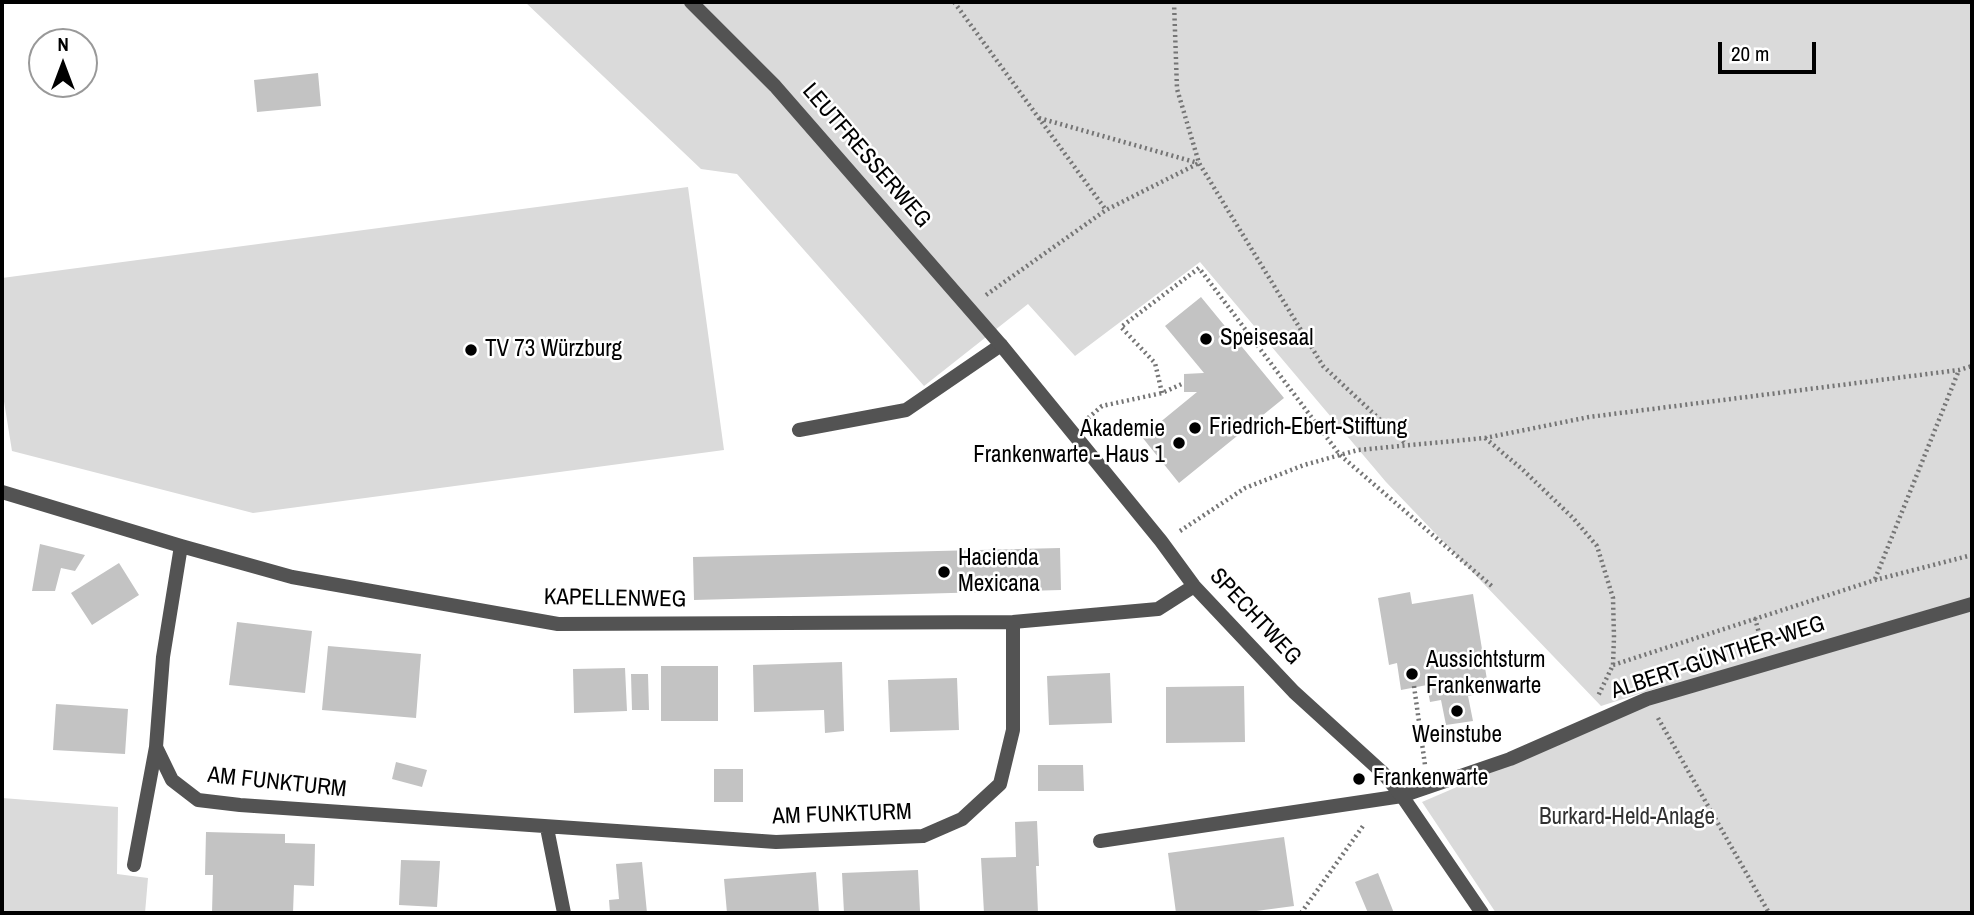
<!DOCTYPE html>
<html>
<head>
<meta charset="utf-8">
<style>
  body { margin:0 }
  #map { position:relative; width:1974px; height:915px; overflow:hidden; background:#fff; font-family:"Archivo Narrow",sans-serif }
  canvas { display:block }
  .frame { position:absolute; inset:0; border:4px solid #000; pointer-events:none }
  .north { position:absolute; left:28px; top:28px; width:70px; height:70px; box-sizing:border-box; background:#fff; border:2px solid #999; border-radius:50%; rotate:0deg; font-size:19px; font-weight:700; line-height:28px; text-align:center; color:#000 }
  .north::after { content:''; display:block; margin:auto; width:24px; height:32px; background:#000; clip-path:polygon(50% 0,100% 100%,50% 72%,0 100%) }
  .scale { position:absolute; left:1718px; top:42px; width:98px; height:32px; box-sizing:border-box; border:4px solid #000; border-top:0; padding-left:9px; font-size:21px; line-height:24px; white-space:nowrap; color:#000; -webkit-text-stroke:5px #fff; paint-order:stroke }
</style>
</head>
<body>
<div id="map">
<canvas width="1974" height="915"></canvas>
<div class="frame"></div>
<div class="north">N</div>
<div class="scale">20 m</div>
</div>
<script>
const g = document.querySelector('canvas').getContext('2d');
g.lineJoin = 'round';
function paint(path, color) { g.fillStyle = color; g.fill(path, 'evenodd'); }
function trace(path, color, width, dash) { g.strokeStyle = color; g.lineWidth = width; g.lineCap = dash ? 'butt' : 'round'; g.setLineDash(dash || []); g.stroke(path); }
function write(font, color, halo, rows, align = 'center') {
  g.font = font + ' "Archivo Narrow",sans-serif'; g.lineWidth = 5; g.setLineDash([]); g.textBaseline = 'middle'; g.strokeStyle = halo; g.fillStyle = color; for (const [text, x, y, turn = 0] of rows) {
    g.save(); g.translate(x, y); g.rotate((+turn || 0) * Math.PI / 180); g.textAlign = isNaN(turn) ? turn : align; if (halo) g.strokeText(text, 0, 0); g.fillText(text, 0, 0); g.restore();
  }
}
paint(new Path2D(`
  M 525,2 L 1972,2 L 1972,913 L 1496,913 L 1422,802 L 1666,697 L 1661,687 L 1601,706 L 1386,482 L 1200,262 L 1075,356 L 1028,304 L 924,386 L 737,174 L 701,169 Z
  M 688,187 L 724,450 L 253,513 L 12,451 L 2,389 L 2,278 Z
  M 2,798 L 118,807 L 117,874 L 148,878 L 145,913 L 2,913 Z`), '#dadada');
paint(new Path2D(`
  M 318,73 L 321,106 L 257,112 L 254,80 Z
  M 1201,297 L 1284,398 L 1179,483 L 1142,437 L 1197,392 L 1184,392 L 1184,374 L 1204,373 L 1165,326 Z
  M 40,544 L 85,555 L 75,571 L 61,568 L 55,591 L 32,591 Z
  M 1060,548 L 1061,590 L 694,600 L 693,557 Z
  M 119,563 L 139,595 L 92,625 L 71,593 Z
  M 1410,592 L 1412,604 L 1473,594 L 1489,692 L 1468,696 L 1473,721 L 1446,725 L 1441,700 L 1430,702 L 1427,685 L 1401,690 L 1397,663 L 1389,665 L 1378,598 Z
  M 237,622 L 312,631 L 305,693 L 229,685 Z
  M 328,646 L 421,654 L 416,718 L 322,710 Z
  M 842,662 L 844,731 L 825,733 L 824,710 L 754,712 L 753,665 Z
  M 661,666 L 718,666 L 718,721 L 661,721 Z
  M 625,668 L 627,711 L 574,713 L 573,669 Z
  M 1110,673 L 1112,723 L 1049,725 L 1047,676 Z
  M 631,674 L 648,674 L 649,710 L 632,710 Z
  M 957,678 L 959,730 L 890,732 L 888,680 Z
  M 1244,686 L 1245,742 L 1166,743 L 1166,687 Z
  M 56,704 L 128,709 L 125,754 L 53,750 Z
  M 396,762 L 427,770 L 422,787 L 392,779 Z
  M 1038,765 L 1083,765 L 1084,791 L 1038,791 Z
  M 714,769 L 743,769 L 743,802 L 714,802 Z
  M 1037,821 L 1039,866 L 1036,866 L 1038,913 L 984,913 L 981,858 L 1016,857 L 1015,822 Z
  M 206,832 L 285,834 L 285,843 L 315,844 L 314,886 L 294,885 L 293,913 L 212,913 L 213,875 L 205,875 Z
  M 1284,837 L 1294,906 L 1241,913 L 1176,913 L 1168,853 Z
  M 401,860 L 440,861 L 437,907 L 399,905 Z
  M 642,862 L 647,913 L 610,913 L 609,900 L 619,899 L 616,864 Z
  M 918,870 L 920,911 L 844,913 L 842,873 Z
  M 816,872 L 819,913 L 727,913 L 724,879 Z
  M 1378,873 L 1394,913 L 1368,913 L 1355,882 Z`), '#c3c3c3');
trace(new Path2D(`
  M 954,2 L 1106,210
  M 1174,2 L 1177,89 L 1199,163 L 1323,366 L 1406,444
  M 1039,118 L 1198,163
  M 986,295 L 1106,210 L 1199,163
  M 1162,393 L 1155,363 L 1121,327 L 1199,268 L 1340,455 L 1494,588
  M 1088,418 L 1102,406 L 1162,393 L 1184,383
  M 1485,438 L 1522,469 L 1573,518 L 1597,546 L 1613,598 L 1614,637 L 1613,665 L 1598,696
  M 1180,531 L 1245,488 L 1304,465 L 1358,450 L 1485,438 L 1589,417 L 1959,370 L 1972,366
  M 1875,579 L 1959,370
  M 1755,618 L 1761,641
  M 1613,665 L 1875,580 L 1972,555
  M 1414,686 L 1425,765
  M 1658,718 L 1769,913
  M 1301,913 L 1363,826`), '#757575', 4.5, [2, 3.5]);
trace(new Path2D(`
  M 799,430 L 906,410 L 1001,345
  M 1100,841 L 1402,796`), '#535353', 14);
trace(new Path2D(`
  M 691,2 L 775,86 L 1001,345 L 1161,541 L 1194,586 L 1294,692 L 1383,773 L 1402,796 L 1482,913
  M 2,492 L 181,546 L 292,577 L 558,624 L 1013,622 L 1158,609 L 1194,586
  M 181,546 L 163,657 L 156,747 L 172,780 L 198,800 L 240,805 L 776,842 L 923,836 L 962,819 L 1000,784 L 1013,730 L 1013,622
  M 1402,796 L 1510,759 L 1647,699 L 1972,604
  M 547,828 L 564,913
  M 134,865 L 156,747`), '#535353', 14);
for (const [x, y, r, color] of [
  [1206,339,7,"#000"],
  [471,350,7,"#000"],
  [1195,428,7,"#000"],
  [1179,443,7,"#000"],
  [944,572,7,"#000"],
  [1412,674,7,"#000"],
  [1457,711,7,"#000"],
  [1359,779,7,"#000"]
]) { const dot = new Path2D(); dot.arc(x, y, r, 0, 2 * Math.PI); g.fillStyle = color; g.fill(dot); trace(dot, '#fff', 2.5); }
write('23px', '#000', '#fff', [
  ["LEUTFRESSERWEG",866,156,49],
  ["KAPELLENWEG",615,599,1],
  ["SPECHTWEG",1255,617,47],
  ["ALBERT-GÜNTHER-WEG",1718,658,-18],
  ["AM FUNKTURM",277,783,6],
  ["AM FUNKTURM",842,815,-2]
]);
write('23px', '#000', '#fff', [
  ["Speisesaal",1220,339],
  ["TV 73 Würzburg",485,350],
  ["Friedrich-Ebert-Stiftung",1209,428],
  ["Akademie",1165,430,"right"],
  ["Frankenwarte - Haus 1",1165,456,"right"],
  ["Hacienda",958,559],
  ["Mexicana",958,585],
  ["Aussichtsturm",1426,661],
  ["Frankenwarte",1426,687],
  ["Weinstube",1457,736,"center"],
  ["Frankenwarte",1373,779]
], 'left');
write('23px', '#313131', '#fff', [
  ["Burkard-Held-Anlage",1627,818]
]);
</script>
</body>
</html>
